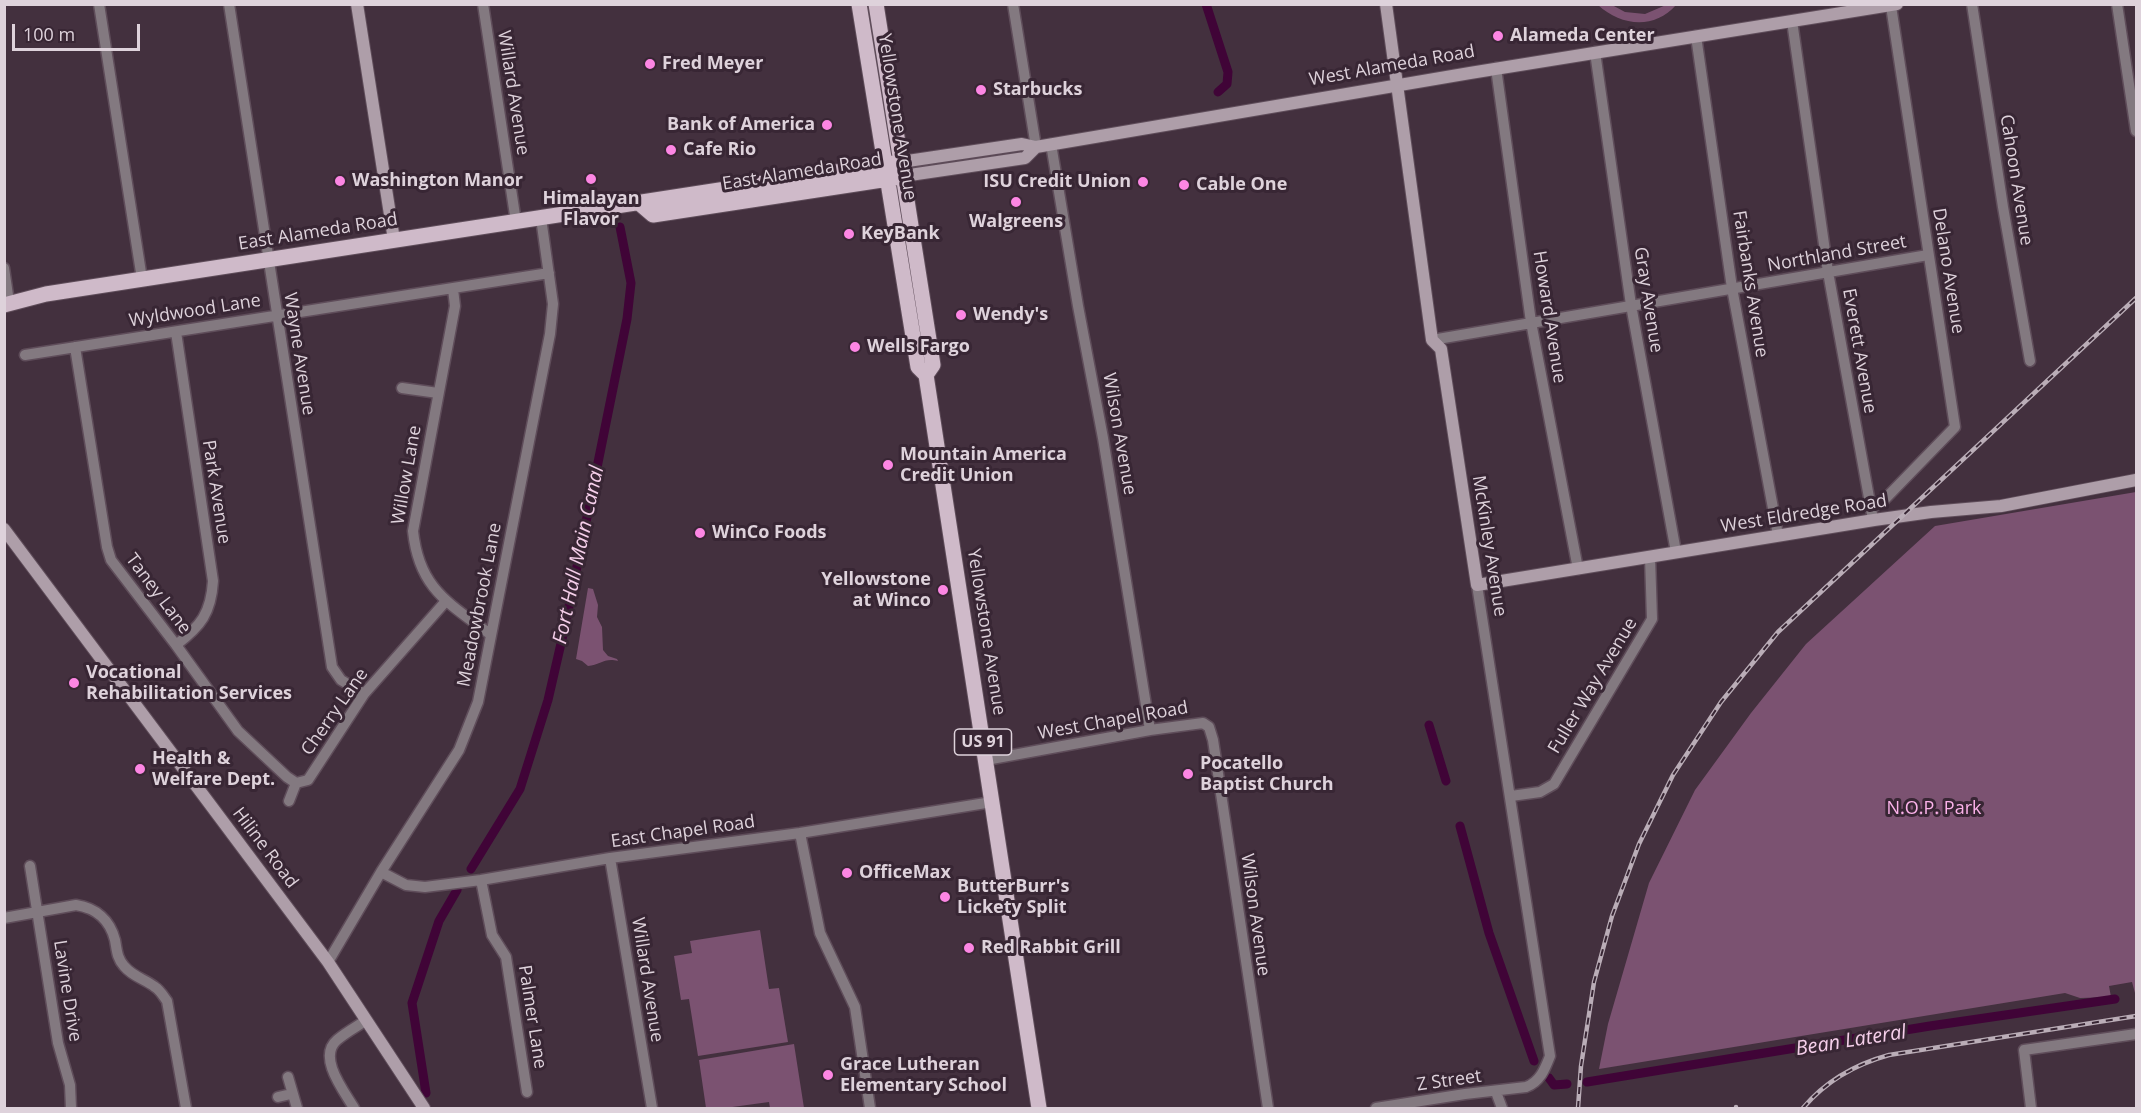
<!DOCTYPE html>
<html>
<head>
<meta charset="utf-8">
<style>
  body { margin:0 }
  #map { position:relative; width:2141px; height:1113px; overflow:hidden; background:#43303e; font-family:"Open Sans",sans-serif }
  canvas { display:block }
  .frame { position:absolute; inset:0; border:6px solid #ded2db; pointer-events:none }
  .scale { position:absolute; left:12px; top:24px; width:128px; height:27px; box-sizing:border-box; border:3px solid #ded2db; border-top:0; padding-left:8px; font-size:18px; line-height:21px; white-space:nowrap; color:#ded2db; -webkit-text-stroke:4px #382634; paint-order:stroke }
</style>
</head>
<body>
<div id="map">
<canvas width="2141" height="1113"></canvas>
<div class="frame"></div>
<div class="scale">100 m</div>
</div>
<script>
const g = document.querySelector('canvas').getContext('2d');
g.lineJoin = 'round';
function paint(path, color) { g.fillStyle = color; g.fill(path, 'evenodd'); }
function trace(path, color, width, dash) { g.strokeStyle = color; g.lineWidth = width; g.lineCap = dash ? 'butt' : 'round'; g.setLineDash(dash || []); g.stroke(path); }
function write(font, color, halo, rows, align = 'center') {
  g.font = font + ' "Open Sans",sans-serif'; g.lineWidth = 6; g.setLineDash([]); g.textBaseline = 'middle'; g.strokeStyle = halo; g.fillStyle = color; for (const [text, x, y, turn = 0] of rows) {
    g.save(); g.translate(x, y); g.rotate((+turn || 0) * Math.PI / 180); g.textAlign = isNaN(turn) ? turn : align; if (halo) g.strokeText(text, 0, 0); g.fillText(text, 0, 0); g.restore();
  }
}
paint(new Path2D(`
  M 1598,5 L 1612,5 L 1625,12 L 1645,14 L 1666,5 L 1676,5 C 1654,30 1621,26 1598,5 Z
  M 2136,492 L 2136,993 L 2135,993 L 2132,982 L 2109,986 L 2111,997 L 2080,998 L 2065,993 L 1599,1069 L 1608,1024 L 1649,883 L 1695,790 L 1751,713 L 1806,644 L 1935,526 Z
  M 588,588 L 593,589 L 598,605 L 597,617 L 602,627 L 603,650 L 608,656 L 617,659 L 618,661 C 605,657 600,665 588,666 L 582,661 L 576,659 Z
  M 760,930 L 769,989 L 779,988 L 788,1042 L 698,1056 L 689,999 L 681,1000 L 674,956 L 692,953 L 690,941 Z
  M 794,1044 L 804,1108 L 770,1108 L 769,1102 L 725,1108 L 706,1108 L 699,1060 Z`), '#7b5271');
trace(new Path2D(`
  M 1206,4 L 1228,72 L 1227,84 L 1218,92
  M 1429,725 L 1446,781
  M 1460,826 L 1489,933 L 1534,1061
  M 471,869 L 520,789 L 548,700 L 565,626 L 627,319 L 631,283 L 620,227
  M 1549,1078 L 1554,1085 L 1567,1084
  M 1587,1082 L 1930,1026 L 2115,999
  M 426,1093 L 412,1003 L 439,921 L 457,890`), '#400437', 9);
const street = new Path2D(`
  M 99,4 L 142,279
  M 229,4 L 332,667 L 341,680 L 364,694
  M 483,4 L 516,222
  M 1013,4 L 1036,147
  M 1972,4 L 2003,207 L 2030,361
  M 2117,4 L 2136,131
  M 1792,21 L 1828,272 L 1872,514
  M 1696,36 L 1732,288 L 1778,535
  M 1595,52 L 1631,305 L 1676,552
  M 1496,68 L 1531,322 L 1578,569
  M 1051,144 L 1078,306 L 1103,438 L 1150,730
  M 4,268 L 9,302
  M 453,289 L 455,306 L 413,531 C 419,589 449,603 491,635
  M 176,332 L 213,581 C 211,613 201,626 176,645
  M 1432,340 L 1928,255
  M 75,347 L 107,547 L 111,560 L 176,645 L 238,731 L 287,777 L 296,783
  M 25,355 L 549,273
  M 402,388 L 438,393
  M 1871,508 L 1884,500 L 1955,427 L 1891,6
  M 986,760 L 1150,730 L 1203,723 L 1209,727 L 1213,740 L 1268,1108
  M 296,783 L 308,780 L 364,694 L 446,601
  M 1511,796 L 1540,792 L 1554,784 L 1652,619 L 1650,557
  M 289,801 L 296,783
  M 800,833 L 820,933 L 855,1007 L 870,1108
  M 610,858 L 652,1108
  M 30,866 L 58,1043 L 70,1085 L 71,1108
  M 381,872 L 406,885 L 425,887 L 481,880 L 610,858 L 800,833 L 992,802
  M 481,880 L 492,935 L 506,957 L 527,1092
  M 4,918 L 76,905 C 96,908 110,920 115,940 C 117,951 117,958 124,966 C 133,977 145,979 155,987 C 160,990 164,997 167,1001 L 186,1108
  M 328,962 L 381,872 L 459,750 L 478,702 L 550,334 L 553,304 L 541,218
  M 288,1077 L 297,1108
  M 1496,1092 L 1502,1108
  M 278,1097 L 291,1094
  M 354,1108 C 344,1091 317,1057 337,1040 C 345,1033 356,1027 365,1021
  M 1376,1108 L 1465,1094 L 1526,1087 C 1540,1082 1545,1069 1550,1056 L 1477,585
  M 2031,1108 L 2024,1050 L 2136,1034`);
const secondary = new Path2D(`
  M 357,4 L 394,240
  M 1386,4 L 1432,340 L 1441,349 L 1477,585 L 1874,520 L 1931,512 L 2001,506 L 2136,480
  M 901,162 L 1022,144 L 1036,147 L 1470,73 L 1897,4
  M 903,176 L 1025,158 L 1036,147
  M 4,529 L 328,962 L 424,1108`);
const primary = new Path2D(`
  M 859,4 L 918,367 L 926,375 L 1039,1108
  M 876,4 L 933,365 L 926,375
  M 639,203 L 653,215 L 895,178
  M 4,305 L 46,294 L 901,162`);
trace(street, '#5f4d5a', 13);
trace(secondary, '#5f4d5a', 14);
trace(primary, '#5f4d5a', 17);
trace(street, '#837980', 10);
trace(secondary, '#ae9ea9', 12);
trace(primary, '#cfbac9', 15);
const rail = new Path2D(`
  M 1736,1107 L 1736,1108
  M 1578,1108 L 1581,1066 L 1594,982 L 1612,916 L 1639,844 L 1673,775 L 1721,702 L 1778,632 L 2136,298
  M 1803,1108 C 1825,1082 1856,1064 1889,1055 L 2136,1016`);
trace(rail, '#baadb7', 4.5);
trace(rail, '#382634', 2, [7]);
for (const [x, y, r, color] of [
  [1498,36,6,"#fc86e3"],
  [650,64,6,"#fc86e3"],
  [981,90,6,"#fc86e3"],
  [827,125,6,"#fc86e3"],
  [671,150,6,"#fc86e3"],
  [591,179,6,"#fc86e3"],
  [340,181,6,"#fc86e3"],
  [1143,182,6,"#fc86e3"],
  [1184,185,6,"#fc86e3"],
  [1016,202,6,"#fc86e3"],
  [849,234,6,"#fc86e3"],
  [961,315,6,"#fc86e3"],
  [855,347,6,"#fc86e3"],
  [888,465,6,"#fc86e3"],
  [700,533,6,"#fc86e3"],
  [943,590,6,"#fc86e3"],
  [74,683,6,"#fc86e3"],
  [140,769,6,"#fc86e3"],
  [1188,774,6,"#fc86e3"],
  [847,873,6,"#fc86e3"],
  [945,897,6,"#fc86e3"],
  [969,948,6,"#fc86e3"],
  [828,1075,6,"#fc86e3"]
]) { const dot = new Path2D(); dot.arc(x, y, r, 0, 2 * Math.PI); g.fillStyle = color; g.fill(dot); trace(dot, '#382634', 2); }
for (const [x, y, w] of [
  [983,742,57]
]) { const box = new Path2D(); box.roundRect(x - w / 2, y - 13, w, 26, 4.5); g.fillStyle = '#382634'; g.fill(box); trace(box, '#ded2db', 1.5); }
write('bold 16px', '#ded2db', null, [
  ["US 91",983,742]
]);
write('bold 18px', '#ded2db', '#382634', [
  ["Alameda Center",1510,36],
  ["Fred Meyer",662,64],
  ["Starbucks",993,90],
  ["Bank of America",815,125,"right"],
  ["Cafe Rio",683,150],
  ["Washington Manor",352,181],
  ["ISU Credit Union",1131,182,"right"],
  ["Cable One",1196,185],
  ["Himalayan",591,199,"center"],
  ["Flavor",591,220,"center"],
  ["Walgreens",1016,222,"center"],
  ["KeyBank",861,234],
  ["Wendy's",973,315],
  ["Wells Fargo",867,347],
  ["Mountain America",900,455],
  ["Credit Union",900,476],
  ["WinCo Foods",712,533],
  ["Yellowstone",931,580,"right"],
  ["at Winco",931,601,"right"],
  ["Vocational",86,673],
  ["Rehabilitation Services",86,694],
  ["Health &",152,759],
  ["Welfare Dept.",152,780],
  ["Pocatello",1200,764],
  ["Baptist Church",1200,785],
  ["OfficeMax",859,873],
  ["ButterBurr's",957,887],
  ["Lickety Split",957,908],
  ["Red Rabbit Grill",981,948],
  ["Grace Lutheran",840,1065],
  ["Elementary School",840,1086]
], 'left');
write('18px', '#ded2db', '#382634', [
  ["West Alameda Road",1392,66,-10],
  ["Willard Avenue",513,93,81],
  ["Yellowstone Avenue",897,117,81],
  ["East Alameda Road",802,172,-9],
  ["Cahoon Avenue",2016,180,81],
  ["East Alameda Road",318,232,-9],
  ["Northland Street",1837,254,-10],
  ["Delano Avenue",1948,271,81],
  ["Fairbanks Avenue",1750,284,81],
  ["Gray Avenue",1648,300,81],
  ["Wyldwood Lane",195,311,-9],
  ["Howard Avenue",1549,317,81],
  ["Everett Avenue",1859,351,80],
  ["Wayne Avenue",299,354,81],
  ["Wilson Avenue",1119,434,80],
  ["Willow Lane",407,475,-80],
  ["Park Avenue",216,492,81],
  ["West Eldredge Road",1804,514,-9],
  ["McKinley Avenue",1489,546,81],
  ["Taney Lane",158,594,53],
  ["Meadowbrook Lane",480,605,-79],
  ["Yellowstone Avenue",986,632,81],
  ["Fuller Way Avenue",1593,686,-59],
  ["Cherry Lane",335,712,-55],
  ["West Chapel Road",1113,721,-10],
  ["East Chapel Road",683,832,-8],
  ["Hiline Road",265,848,53],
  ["Wilson Avenue",1255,915,82],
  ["Willard Avenue",647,980,81],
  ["Lavine Drive",67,991,81],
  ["Palmer Lane",532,1017,81],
  ["Z Street",1449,1081,-8]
]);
write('18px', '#fcb2ea', '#382634', [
  ["N.O.P. Park",1934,809]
]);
write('italic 20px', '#f5cfea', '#382634', [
  ["Fort Hall Main Canal",579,555,-78],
  ["Bean Lateral",1851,1041,-9]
]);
</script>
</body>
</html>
